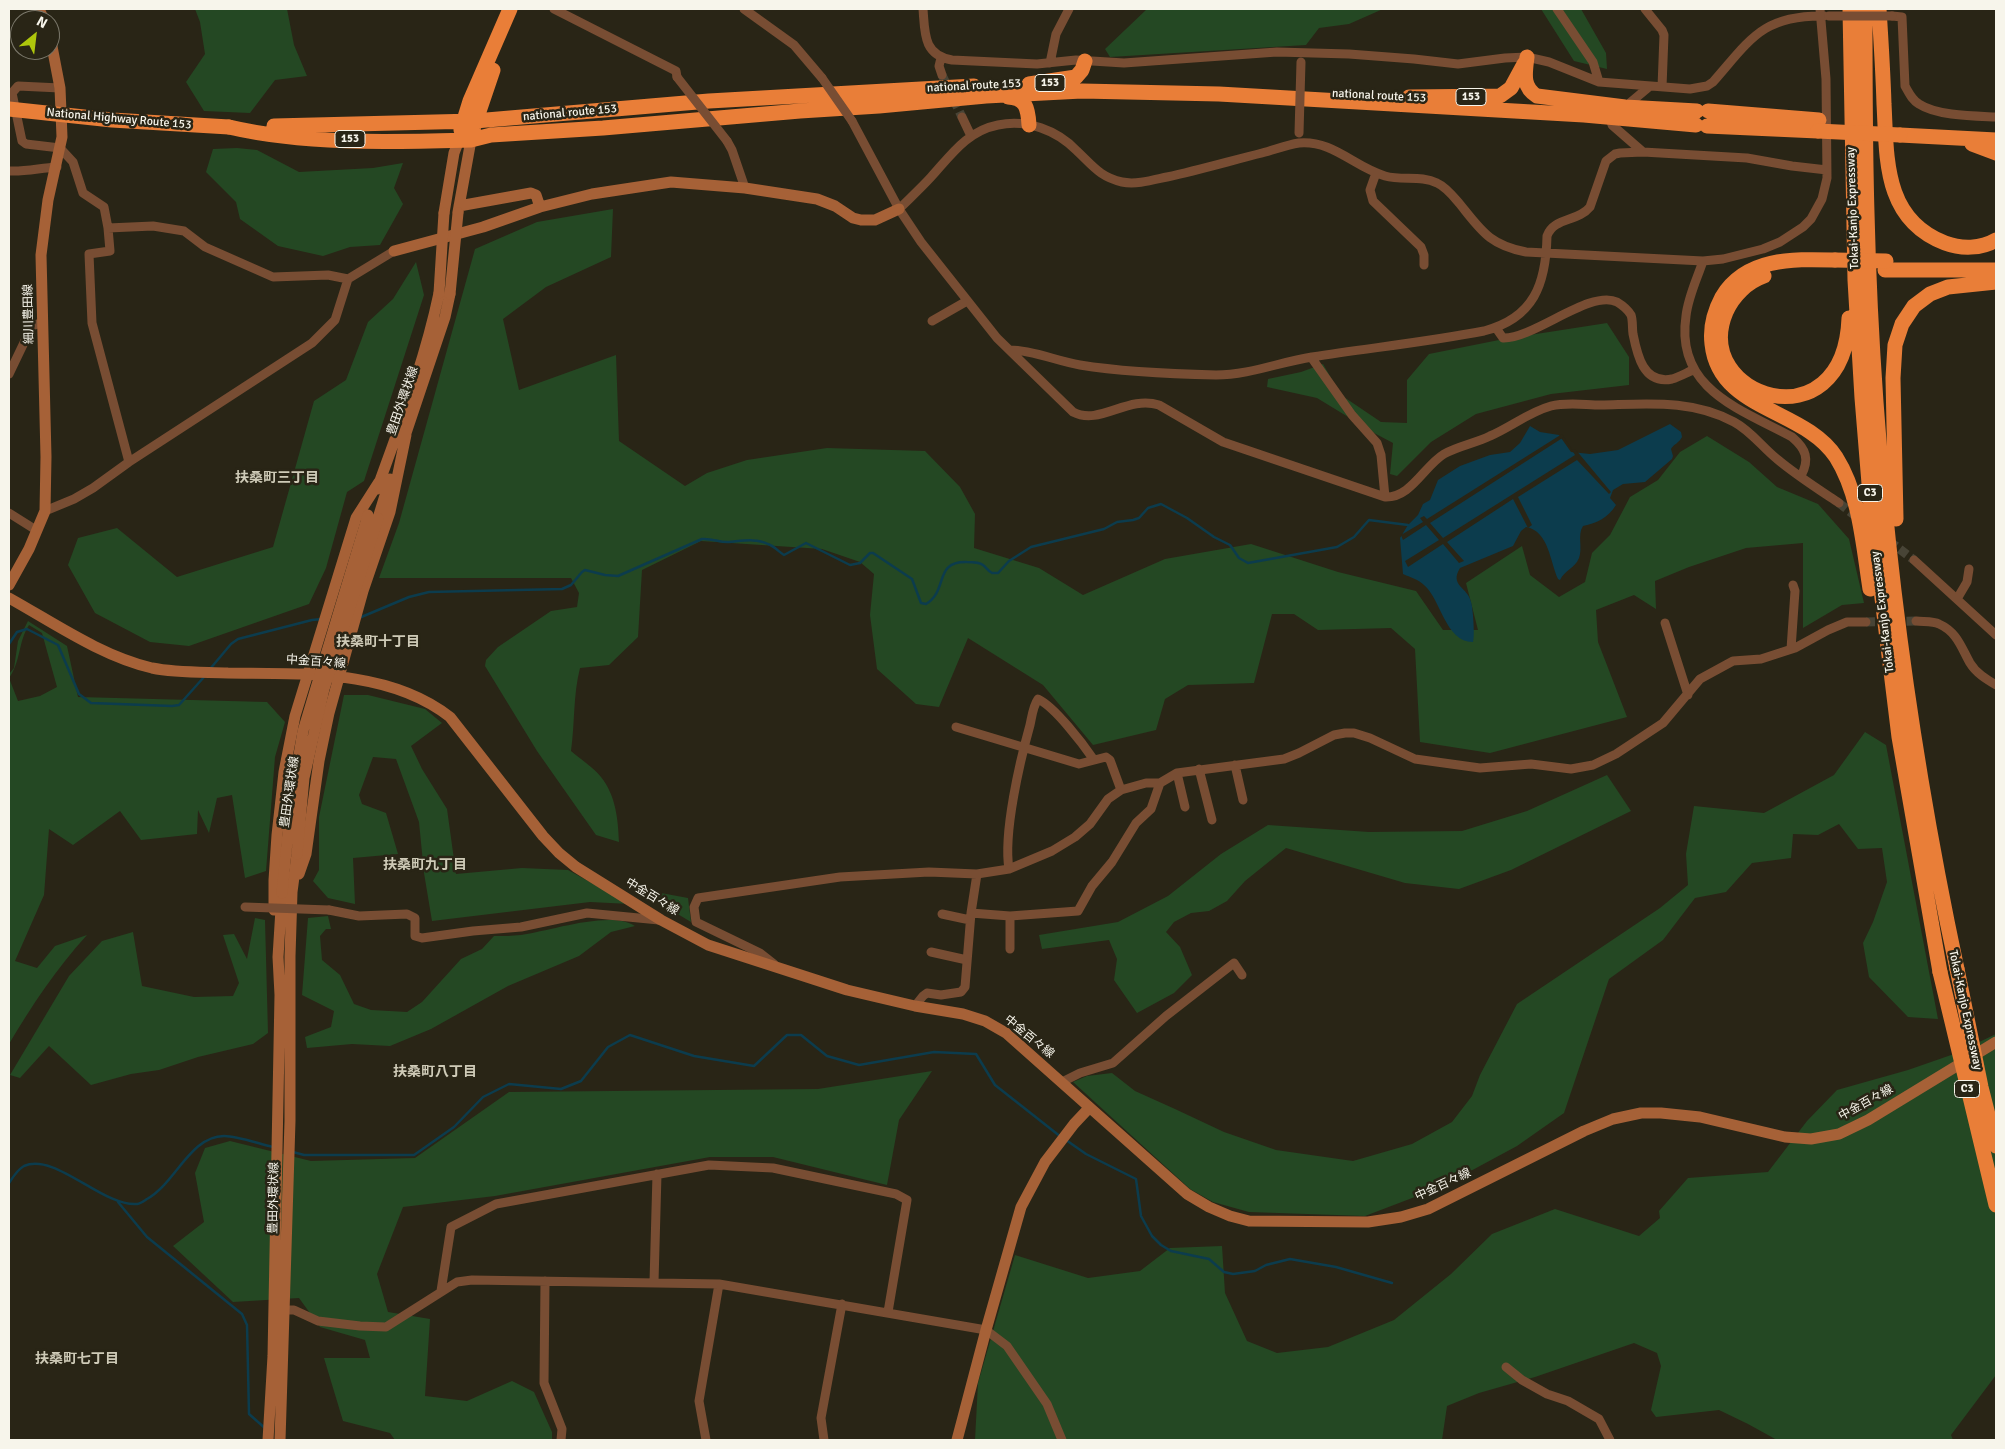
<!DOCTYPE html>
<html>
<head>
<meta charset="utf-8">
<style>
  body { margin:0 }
  #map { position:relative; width:2005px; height:1449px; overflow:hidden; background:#292516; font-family:Signika,sans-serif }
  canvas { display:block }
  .frame { position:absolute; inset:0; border:10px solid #f7f5eb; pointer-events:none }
  .north { position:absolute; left:10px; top:10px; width:50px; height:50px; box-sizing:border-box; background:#292516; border:1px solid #7b786b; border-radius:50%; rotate:29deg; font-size:14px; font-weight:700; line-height:20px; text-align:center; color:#f7f5eb }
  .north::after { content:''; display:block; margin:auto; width:18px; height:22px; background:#aec60c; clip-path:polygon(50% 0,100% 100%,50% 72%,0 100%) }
</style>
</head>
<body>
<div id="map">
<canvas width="2005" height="1449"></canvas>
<div class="frame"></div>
<div class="north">N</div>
</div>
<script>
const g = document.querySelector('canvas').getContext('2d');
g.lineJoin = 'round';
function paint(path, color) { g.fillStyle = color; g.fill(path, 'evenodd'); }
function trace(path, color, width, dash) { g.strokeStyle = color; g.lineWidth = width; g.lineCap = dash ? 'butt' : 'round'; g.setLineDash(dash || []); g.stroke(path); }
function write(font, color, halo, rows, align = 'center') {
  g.font = font + ' Signika,"Noto Sans JP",sans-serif'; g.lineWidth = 5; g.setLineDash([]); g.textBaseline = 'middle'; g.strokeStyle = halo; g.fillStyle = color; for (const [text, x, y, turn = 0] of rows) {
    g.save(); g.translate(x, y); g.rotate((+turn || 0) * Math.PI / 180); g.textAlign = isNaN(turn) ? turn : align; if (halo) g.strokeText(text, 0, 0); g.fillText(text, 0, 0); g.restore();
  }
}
paint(new Path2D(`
  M 195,9 L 287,9 L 294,45 L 307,76 L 275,80 L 250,113 L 204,111 L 186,82 L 205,54 L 200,22 Z
  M 1147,9 L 1383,9 L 1349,24 L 1319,28 L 1306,45 L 1110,57 L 1105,49 Z
  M 1541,9 L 1581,9 L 1606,53 L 1607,69 L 1574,61 Z
  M 237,148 L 257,150 L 299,172 L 373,168 L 403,163 L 394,188 L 403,204 L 380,245 L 350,247 L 323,256 L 278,246 L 240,219 L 236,202 L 206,172 L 213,149 Z
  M 613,209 L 611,257 L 546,287 L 503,319 L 519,390 L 616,355 L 619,441 L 685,486 L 707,473 L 747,460 L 827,448 L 925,451 L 960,487 L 975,514 L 974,548 L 1039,568 L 1083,595 L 1165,559 L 1251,544 L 1338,572 L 1416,591 L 1443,630 L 1478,630 L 1466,583 L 1522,546 L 1530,575 L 1559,597 L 1585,582 L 1592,553 L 1610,535 L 1630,497 L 1658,480 L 1680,452 L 1707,436 L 1749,462 L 1777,487 L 1818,504 L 1849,539 L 1864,603 L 1842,605 L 1803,628 L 1803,543 L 1746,548 L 1689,567 L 1655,581 L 1656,609 L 1634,595 L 1596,610 L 1598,642 L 1627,717 L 1490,753 L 1420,742 L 1415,649 L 1391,628 L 1318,630 L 1294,614 L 1272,614 L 1254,683 L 1188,685 L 1165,699 L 1156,730 L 1093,745 L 1043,685 L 968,638 L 939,707 L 916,704 L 877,669 L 870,615 L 874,574 L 860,562 L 822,549 L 701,541 L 642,570 L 638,637 L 609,665 L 580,668 C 573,695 575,723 571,751 C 580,759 593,767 601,777 C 616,796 618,819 619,842 L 596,835 L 537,751 L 485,666 L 486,660 L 498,647 L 551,611 L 577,607 L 579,593 L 571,578 L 379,578 L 399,523 L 475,249 L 537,222 Z
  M 416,262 L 424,295 L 364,481 L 347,492 L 326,568 L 309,604 L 189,646 L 150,642 L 95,613 L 68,565 L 78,538 L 117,528 L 177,577 L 273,547 L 314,401 L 346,380 L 368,322 L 393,299 Z
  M 1607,323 L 1629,357 L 1629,385 L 1551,394 L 1476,414 L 1431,442 L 1397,476 L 1390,474 L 1393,443 L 1376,434 L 1317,398 L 1267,387 L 1268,379 L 1301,372 L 1323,364 L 1341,395 L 1381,422 L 1407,423 L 1407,380 L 1429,354 L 1504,339 Z
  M 28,621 L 67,646 L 78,697 L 267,702 L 285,722 L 275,757 L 266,871 L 245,878 L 232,795 L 217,798 L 209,833 L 198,810 L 197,834 L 141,840 L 120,811 L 73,845 L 49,829 L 44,895 L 15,961 L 37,968 L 55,946 L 87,935 C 57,968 32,1005 9,1044 L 9,674 L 14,668 L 18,641 ZM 29,625 L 42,633 L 57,687 L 40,696 L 18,701 L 9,678 C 21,662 18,642 29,625 Z
  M 344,695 L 368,695 L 425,709 L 442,723 L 411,746 L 422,769 L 447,809 L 456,874 L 522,868 L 568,870 L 630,904 L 590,902 L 432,921 L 424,873 L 419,822 L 396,759 L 373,757 L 359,795 L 362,804 L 386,813 L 398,854 L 353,858 L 355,904 L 328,898 L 313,881 L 319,870 L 319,817 Z
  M 1865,732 L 1886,745 L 1938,1019 L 1908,1017 L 1869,977 L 1863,943 L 1873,922 L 1887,882 L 1882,848 L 1858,849 L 1839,824 L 1818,835 L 1793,834 L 1791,858 L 1752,863 L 1726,892 L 1695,898 L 1663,940 L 1609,979 L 1564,1113 L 1517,1146 L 1441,1187 L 1365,1216 L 1249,1212 L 1213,1202 L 1190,1189 L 1073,1082 L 1087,1076 L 1112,1073 L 1135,1091 L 1175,1109 L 1224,1132 L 1276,1150 L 1353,1161 L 1412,1144 L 1452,1122 L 1472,1096 L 1480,1075 L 1517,1004 L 1660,908 L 1688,885 L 1686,854 L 1694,806 L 1764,813 L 1834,775 Z
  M 1607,775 L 1631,811 L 1511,870 L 1459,889 L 1405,883 L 1286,848 L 1245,881 L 1227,901 L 1209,911 L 1191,913 L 1174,922 L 1166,932 L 1180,947 L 1192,975 L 1174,993 L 1137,1013 L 1114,980 L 1117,959 L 1109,940 L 1042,949 L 1039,935 L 1118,922 L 1168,896 L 1221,854 L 1268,825 L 1369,832 L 1462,831 L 1527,811 Z
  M 634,888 L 688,898 L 691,922 Z
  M 328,916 L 331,929 L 326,929 L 320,936 L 322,960 L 340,975 L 354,1004 L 371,1010 L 407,1012 L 422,1002 L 461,959 L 482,949 L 494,936 C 503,936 512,936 521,935 C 551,931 610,910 635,926 L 611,932 L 579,956 L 508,986 L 431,1029 L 390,1046 L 352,1044 L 307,1048 L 305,1037 L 331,1027 L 334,1011 L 302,995 L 308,918 Z
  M 255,918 L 265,920 L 268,1033 L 253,1044 L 198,1057 L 159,1070 L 131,1074 L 91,1085 L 49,1046 L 20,1078 L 10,1075 L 69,976 L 102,941 L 133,932 L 142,986 L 194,997 L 233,996 L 239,983 L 223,935 L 234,934 L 247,959 Z
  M 1996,1034 L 1996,1375 L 1951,1435 L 1953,1440 L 1777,1440 L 1748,1424 L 1719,1410 L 1656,1417 L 1651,1410 L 1661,1366 L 1657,1353 L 1634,1343 L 1535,1377 L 1479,1393 L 1447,1406 L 1442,1440 L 975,1440 L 978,1383 L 1015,1255 L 1088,1278 L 1140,1271 L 1170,1248 L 1222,1246 L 1225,1293 L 1247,1341 L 1277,1353 L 1328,1347 L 1394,1320 L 1451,1274 L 1492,1234 L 1555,1209 L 1639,1236 L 1660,1218 L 1659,1211 L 1688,1178 L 1768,1172 L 1807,1121 L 1837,1090 L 1908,1070 L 1954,1054 Z
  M 932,1071 L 899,1120 L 887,1185 L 773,1157 L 710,1157 L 495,1196 L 403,1207 L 377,1274 L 388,1312 L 430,1319 L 425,1396 L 467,1401 L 512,1381 L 534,1392 L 552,1432 L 552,1440 L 395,1440 L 390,1433 L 343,1421 L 324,1358 L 370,1358 L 365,1340 L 320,1327 L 299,1298 L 233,1302 L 173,1246 L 204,1222 L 195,1173 L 205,1148 L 230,1141 L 311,1161 L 415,1158 L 509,1092 L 818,1089 Z`), '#244823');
paint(new Path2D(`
  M 1670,424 L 1681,432 L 1682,437 C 1679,443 1674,444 1671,449 L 1673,456 L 1672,459 L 1645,482 L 1623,484 L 1613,490 L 1610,498 L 1616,505 C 1608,518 1597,523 1583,526 C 1577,535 1583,548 1579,558 C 1575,568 1565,570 1560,580 L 1558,579 C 1550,562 1549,531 1526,527 L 1521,531 L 1513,546 L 1460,568 C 1449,586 1468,587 1471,602 C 1473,607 1475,637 1473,642 C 1445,642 1441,599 1424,585 C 1419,580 1410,577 1403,574 L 1400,538 L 1408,525 L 1418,515 L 1423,504 L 1430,500 L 1438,480 L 1460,466 L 1490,455 L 1510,452 L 1520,443 L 1530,426 L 1540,432 L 1559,435 L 1571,452 L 1590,454 L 1618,450 Z`), '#0c3c4d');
paint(new Path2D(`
  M 1562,434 L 1572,449 L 1576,450 L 1611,492 L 1609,494 L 1577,460 L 1518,497 L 1532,525 L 1528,528 L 1513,499 L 1447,542 L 1464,561 L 1459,563 L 1443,544 L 1408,567 L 1405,561 L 1439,540 L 1426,525 L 1403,540 L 1401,535 L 1423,522 L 1420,518 L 1424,516 L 1427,519 ZM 1564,437 L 1575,455 L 1443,538 L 1430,523 Z`), '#292516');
trace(new Path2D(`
  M 359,618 L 409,597 L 429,592 L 562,589 L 571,585 L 582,572 L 585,570 L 605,575 L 618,576 L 702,539 C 712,538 720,543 729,542 C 742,541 756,538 768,544 C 774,546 779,552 784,555 L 806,543 L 850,565 L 860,563 L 870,553 L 873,553 L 912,579 L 921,603 L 926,604 C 949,590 933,561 967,562 C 972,562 979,562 983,565 C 986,567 988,571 992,573 L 998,573 L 1009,561 L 1031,547 L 1104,529 L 1117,522 L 1133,520 L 1139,518 L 1148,508 L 1161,504 L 1187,518 L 1214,537 L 1230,545 L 1239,558 L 1248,563 L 1337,547 L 1354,537 L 1369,520 L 1408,525
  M 9,644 L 17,632 L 27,629 L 58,645 L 79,694 L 91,703 L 172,706 L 179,705 L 204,677
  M 210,669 L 231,644 L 238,639 L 312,620 L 322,619
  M 1066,1140 L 1086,1154 L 1136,1179 L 1141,1216 L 1152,1236 L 1161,1245 L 1171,1251 L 1209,1259 L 1224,1272 L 1233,1274 L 1255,1271 L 1266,1265 L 1290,1259 L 1336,1267 L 1392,1283
  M 293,1152 L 304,1155 L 414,1155 L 454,1127 L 483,1097 L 509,1084 L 561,1089 L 581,1081 L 608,1047 L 630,1035 L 694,1056 L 754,1066 L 787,1035 L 801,1035 L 827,1056 L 859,1065 L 934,1052 L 976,1054 L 995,1085 L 1061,1137
  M 9,1183 C 13,1177 18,1169 24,1166 C 55,1152 103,1207 137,1204 C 140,1204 144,1201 147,1199 C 175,1184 190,1136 224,1136 C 238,1136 259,1144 273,1147
  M 118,1202 L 147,1237 L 242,1314 L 247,1325 L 249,1414 L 266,1429`), '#0c3c4d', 2.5);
trace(new Path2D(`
  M 942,75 L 962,117
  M 1839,503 L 1858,518
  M 1889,541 L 1914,560
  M 1866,622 L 1916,621`), '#484436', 9, [9, 4.5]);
trace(new Path2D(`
  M 554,9 L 676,71 L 677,77
  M 744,9 L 794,45 L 822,78
  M 923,9 C 925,33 923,55 952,60 L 1037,64 L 1076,60 L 1124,63 L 1277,52 L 1349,54 L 1414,59 L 1458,64 L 1505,58 L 1527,57 L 1549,62 L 1599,82 L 1690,89 L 1707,86 L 1713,82 C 1750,40 1762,15 1824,16
  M 1557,9 L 1593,62 L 1599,82
  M 1645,9 L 1662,30 L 1664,35 L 1662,87
  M 1892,16 L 1902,17 L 1905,86 C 1909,93 1912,100 1919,104 C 1937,116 1975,116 1996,117
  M 941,58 L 939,66 L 942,75
  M 1050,63 L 1056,34 L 1069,9
  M 60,88 L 18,86 L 12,93 L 22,141 L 26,144 L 60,148 L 73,162 L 83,193 L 104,207 L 108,228 L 110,251 L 89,254 L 92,323 L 129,462
  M 1625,107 L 1650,86
  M 962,117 L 971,136
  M 1610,117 L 1612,125 L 1643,152
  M 852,121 L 899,209 L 921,242 L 997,338 L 1073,412 C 1100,426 1127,395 1159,405 L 1223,442 L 1385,497 C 1411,498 1424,466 1444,454 C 1458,446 1476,443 1490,436 C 1511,427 1529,412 1551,406 C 1567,402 1585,405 1601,405 C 1647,404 1692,399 1734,422 C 1751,431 1762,447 1777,459 C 1796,475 1818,489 1839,503
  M 727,141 L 732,150 L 745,188
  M 9,171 C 25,172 40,168 57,167
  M 1376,173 L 1370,190 L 1373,201 L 1421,247 L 1424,255 L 1424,265
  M 899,209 C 910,198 921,188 931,177 C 951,155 967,131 998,125 C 1027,119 1057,130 1077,151 C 1093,166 1100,177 1122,182 C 1136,185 1153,180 1167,177 C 1199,170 1230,161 1262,153 C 1274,150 1286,145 1299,143 C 1333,140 1354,167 1385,176 C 1402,181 1421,175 1437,183 C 1446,187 1453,196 1459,203 C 1481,230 1489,245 1526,252 L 1703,261 L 1723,259 L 1763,249 L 1780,242 L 1803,227 L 1811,219 L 1822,199 L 1827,178 L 1826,79 L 1820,9
  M 108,228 L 153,226 L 184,231 L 205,247 L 273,277 L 328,275 L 348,279
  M 1703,261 C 1697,279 1688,297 1686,316 C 1675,389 1740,409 1792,437 C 1806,449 1810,459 1801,476
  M 932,321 L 967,301
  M 1496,328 L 1503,338 C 1534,339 1590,289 1617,302 C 1622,305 1628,310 1631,315 C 1633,320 1632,328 1633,334 C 1637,354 1643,385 1672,379 C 1679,377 1686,373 1693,370
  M 1010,350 C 1033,350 1056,361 1080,365 C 1123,372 1172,374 1216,375 C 1249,375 1280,362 1312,357 C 1369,348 1427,342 1484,331 C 1534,318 1546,284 1547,236 C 1554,217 1578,222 1590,207 L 1606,161 L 1615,154 L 1620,153 L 1643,152 L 1747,158 L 1792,166 L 1827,170
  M 1311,357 L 1352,415 L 1377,443 L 1381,455 L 1385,497
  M 9,374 L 32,326 L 43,322
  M 45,511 L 74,499 L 93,488 L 129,462 L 312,343 L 335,320 L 348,279 L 394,251
  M 9,513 L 36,530
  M 1914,560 L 1996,635
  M 1957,599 L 1967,582 L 1969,569
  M 1916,621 C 1923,622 1933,621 1939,624 C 1957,632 1961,647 1970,663 C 1976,673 1986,679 1996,685
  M 1665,623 L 1688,695
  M 1791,649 L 1795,591 L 1793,585
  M 956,727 L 1079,764 L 1106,757 L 1110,760 L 1121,790
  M 1235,765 L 1243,800
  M 1199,769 L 1212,820
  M 1177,773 L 1185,807
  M 1009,869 C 1003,833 1020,761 1030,725 C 1032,716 1033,706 1038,699 C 1055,707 1083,744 1094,760
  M 329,910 L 359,916 L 407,914 L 415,918 L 415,936 L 422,938 L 473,931 L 521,927 L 587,913 L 659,920
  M 971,913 L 1010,916 L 1078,911 L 1092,886 L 1112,862 L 1136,823 L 1151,809 L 1160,783
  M 942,914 L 970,920
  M 1010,949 L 1010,916
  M 931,952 L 967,960
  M 774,964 L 760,953 L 696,922 L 694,907 L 698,898 L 840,877 L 929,872 L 977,874 L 1009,869 L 1052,851 L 1075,837 L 1090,824 L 1108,799 L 1121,790 L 1146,783 L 1160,783 L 1177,773 L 1284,759 L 1299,753 L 1334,735 L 1345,733 L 1354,733 L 1370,738 L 1415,759 L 1480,768 L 1531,764 L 1571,769 L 1593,765 L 1616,754 L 1663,723 L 1700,679 L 1733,661 L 1761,659 L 1795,648 L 1828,630 L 1847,622 L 1866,622
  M 915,1006 L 923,996 L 927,993 L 941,995 L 961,992 L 965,987 L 971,913 L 977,874
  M 1062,1082 L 1080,1073 L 1113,1063 L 1166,1016 L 1234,963 L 1242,975
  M 545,1281 L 544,1383 L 562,1429 L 561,1440
  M 654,1282 L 657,1174
  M 441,1291 L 451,1227 L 496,1204 L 709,1165 L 773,1168 L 896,1194 L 907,1200 L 888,1312
  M 285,1310 L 294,1310 L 318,1321 L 360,1326 L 386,1327 L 457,1282 L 472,1280 L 719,1284 L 986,1330 L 1007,1346 L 1047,1404 L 1062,1440
  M 1506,1367 L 1522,1380 L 1547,1394 L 1568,1401 L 1599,1419 L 1610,1440
  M 706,1440 L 699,1401 L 719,1284
  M 824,1440 L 821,1418 L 842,1304`), '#784d33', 9);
trace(new Path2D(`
  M 39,9 L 44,20
  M 459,206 L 531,193 L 536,195 L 540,207
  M 458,212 L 471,140
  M 444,213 L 454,153 L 459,140
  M 394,251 L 483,227 L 540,207 L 592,194 L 671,182 L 745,188 L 817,199 L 835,206 L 853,218 L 861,220 L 875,220 L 899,209
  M 403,442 L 445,317 L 450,294
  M 377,489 C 400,425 425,360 439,293
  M 378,518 L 390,479
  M 9,585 L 29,549 L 45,511 L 46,457 L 41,255 L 48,200 L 62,137 L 60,88 L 50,36
  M 9,598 C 54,623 101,656 152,668 C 176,673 203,672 228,673 C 302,674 389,669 450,717 L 543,836 L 559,853 L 576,867 L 661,920 L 708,945 L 847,990 L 915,1006 L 963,1014 L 985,1021 L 1006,1033 L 1187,1194 L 1209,1207 L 1230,1216 L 1249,1221 L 1368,1222 L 1401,1217 L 1428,1209 L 1584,1131 L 1613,1119 L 1641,1113 L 1661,1113 L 1700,1117 L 1785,1137 L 1811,1139 L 1839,1134 L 1868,1120 L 1996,1042
  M 299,874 L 306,854 L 319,761 L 329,713 L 363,591 L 390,512 L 406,435
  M 274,910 L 274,880 L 277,835 L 284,772 L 295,716 L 356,518 L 379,482
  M 268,1440 L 273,1356 L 280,995 L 278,957 L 282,893
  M 280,1440 L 290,1121 L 290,956 L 292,892 L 297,854
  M 957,1440 L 986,1330 L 1021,1207 L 1045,1162 L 1074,1124 L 1089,1108`), '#a66137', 11);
trace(new Path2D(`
  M 1850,9 L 1855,280 L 1862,398 L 1871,508 L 1899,737 L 1940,972
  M 1865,9 C 1865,77 1865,145 1867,213 C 1873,467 1904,721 1957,969
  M 1879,9 C 1881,40 1883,72 1884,104 C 1887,158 1883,219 1945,243 C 1961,249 1981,249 1996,240
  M 1527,57 C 1525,73 1522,87 1537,96 L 1625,107 L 1697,111
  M 1029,84 L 1076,77 L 1082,70 L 1085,61
  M 1008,97 C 1026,98 1028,108 1029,125
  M 1409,97 L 1500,96 L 1511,88 L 1524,64
  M 1592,106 L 1625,107
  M 1708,111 L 1819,120
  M 274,126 L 475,121 L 709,101 L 974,86
  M 1707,126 L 1818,131
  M 229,127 C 306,145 393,142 471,140 L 491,135 L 603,128 L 800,111 L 879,106 L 986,96 L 1082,91 L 1219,94 L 1584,115 L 1696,125
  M 473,129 L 493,70
  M 461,130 L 470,101 L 510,9
  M 1900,135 L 1996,140
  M 1972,144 L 1996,153
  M 1835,260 C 1794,259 1746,257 1722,297 C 1714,312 1710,328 1712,344 C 1719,411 1804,408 1836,457 C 1860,495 1863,545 1870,589
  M 1885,270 L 1996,270
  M 1764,276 C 1747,282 1733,296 1726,312 C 1690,397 1844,447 1849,318
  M 1896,519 L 1893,378 L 1895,345 L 1902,324 L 1914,306 L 1930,294 L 1948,287 L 1996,282`), '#e97e38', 15);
trace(new Path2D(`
  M 1829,16 L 1892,16
  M 677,77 L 727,141
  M 822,78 L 852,121
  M 1299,133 L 1301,62
  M 245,907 L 329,910`), '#784d33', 9);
trace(new Path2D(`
  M 439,293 L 444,213
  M 450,294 L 458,213
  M 297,854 L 304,778 L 324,689 L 378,518
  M 282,893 L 291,802 L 303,731 L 368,515`), '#a66137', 11);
trace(new Path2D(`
  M 9,109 L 112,120 L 229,127
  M 1818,131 L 1900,135
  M 1835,260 L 1886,261
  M 1957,969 L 1981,1087 L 1996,1146
  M 1940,972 L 1996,1205`), '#e97e38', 15);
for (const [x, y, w] of [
  [1050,83,30],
  [1471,97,30],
  [350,139,30],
  [1870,493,25],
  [1967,1089,25]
]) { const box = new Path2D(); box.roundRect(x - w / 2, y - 8.5, w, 17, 4); g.fillStyle = '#292516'; g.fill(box); trace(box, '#f7f5eb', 1); }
write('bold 11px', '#f7f5eb', null, [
  ["153",1050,83],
  ["153",1471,97],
  ["153",350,139],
  ["C3",1870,493],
  ["C3",1967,1089]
]);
write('12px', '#f7f5eb', '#292516', [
  ["national route 153",974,86,-3],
  ["national route 153",1379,96,3],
  ["national route 153",570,113,-5],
  ["National Highway Route 153",119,119,5],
  ["Tokai-Kanjo Expressway",1853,208,-92],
  ["細川豊田線",29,314,-91],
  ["豊田外環状線",403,401,-71],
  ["Tokai-Kanjo Expressway",1883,612,-97],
  ["中金百々線",316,662,4],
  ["豊田外環状線",290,792,-82],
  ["中金百々線",652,897,31],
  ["Tokai-Kanjo Expressway",1965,1010,78],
  ["中金百々線",1029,1037,39],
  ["中金百々線",1866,1103,-29],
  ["中金百々線",1443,1185,-25],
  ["豊田外環状線",274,1198,-89]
]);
write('bold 14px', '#cecab7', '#292516', [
  ["扶桑町三丁目",277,478],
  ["扶桑町十丁目",378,642],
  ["扶桑町九丁目",425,865],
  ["扶桑町八丁目",435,1072],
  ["扶桑町七丁目",77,1359]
]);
</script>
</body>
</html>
